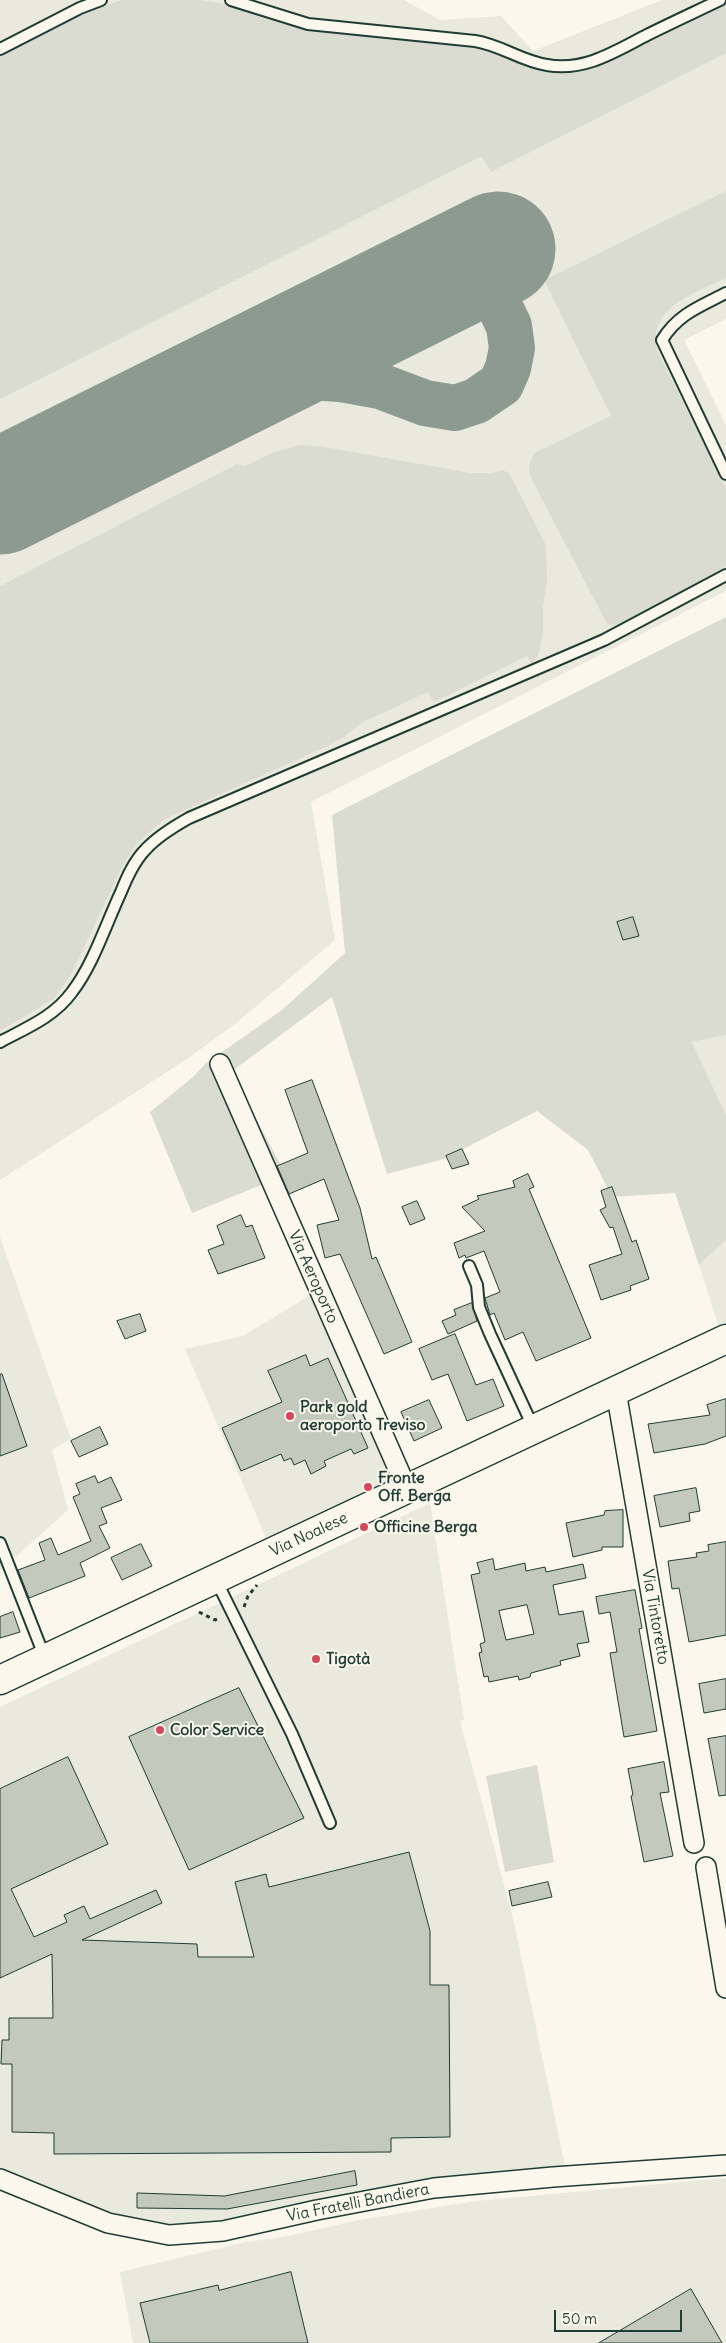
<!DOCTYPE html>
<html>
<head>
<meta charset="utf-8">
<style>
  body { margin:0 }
  #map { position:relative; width:726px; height:2343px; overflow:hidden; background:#fbf7ec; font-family:Delius,sans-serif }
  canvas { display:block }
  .scale { position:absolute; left:554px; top:2310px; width:128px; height:22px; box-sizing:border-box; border:2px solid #1f3d34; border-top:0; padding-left:6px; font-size:15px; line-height:18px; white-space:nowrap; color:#1f3d34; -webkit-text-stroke:4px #fbf7ec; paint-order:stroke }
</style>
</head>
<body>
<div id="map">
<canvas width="726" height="2343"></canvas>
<div class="scale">50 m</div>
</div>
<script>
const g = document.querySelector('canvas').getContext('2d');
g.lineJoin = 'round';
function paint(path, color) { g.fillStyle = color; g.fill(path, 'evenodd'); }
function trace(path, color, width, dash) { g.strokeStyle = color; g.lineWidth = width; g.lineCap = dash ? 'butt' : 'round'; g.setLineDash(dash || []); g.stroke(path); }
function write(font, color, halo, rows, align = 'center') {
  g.font = font + ' Delius,sans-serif'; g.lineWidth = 4; g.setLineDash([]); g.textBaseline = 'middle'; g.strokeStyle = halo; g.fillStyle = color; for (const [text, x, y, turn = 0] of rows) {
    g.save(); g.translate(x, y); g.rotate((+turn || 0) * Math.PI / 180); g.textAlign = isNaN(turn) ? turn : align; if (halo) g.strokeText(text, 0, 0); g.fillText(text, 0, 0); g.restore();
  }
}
paint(new Path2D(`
  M 0,0 L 404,0 L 440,20 L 501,16 L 533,51 L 662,0 L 726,0 L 726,319 L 684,340 L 726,425 L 726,591 L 311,802 L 335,940 L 235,1024 L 190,1057 L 0,1180 Z
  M 726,1035 L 726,1115 L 692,1042 Z
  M 0,1237 L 71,1439 L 52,1450 L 68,1510 L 0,1571 Z
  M 726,1240 L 726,1323 L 719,1327 L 699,1265 Z
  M 322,1288 L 411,1473 L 267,1540 L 185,1349 L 243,1336 Z
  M 430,1503 L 464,1720 L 460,1721 L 513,1918 L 565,2166 L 473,2176 L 206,2223 L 121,2224 L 0,2183 L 0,1707 Z
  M 726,2178 L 726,2343 L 133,2343 L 120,2272 L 246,2242 L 284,2237 L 359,2220 L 476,2201 Z`), '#eae9de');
paint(new Path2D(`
  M 121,0 L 200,0 L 232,5 L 307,27 L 502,48 L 529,67 L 565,74 L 588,69 L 726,2 L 726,53 L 491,172 L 482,157 L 478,158 L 0,399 L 0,54 L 51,27 Z
  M 726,191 L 726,278 C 695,293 648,307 657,350 L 726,489 L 726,566 L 624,623 L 610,625 L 606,622 L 530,476 L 529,466 L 534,453 L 611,416 L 544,280 Z
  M 301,445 L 324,447 L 471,473 L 492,473 L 502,470 L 509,473 L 545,543 L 546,552 L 547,582 L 543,606 L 543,633 L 538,656 L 532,665 L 527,656 L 434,702 L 428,692 L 361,723 L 344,737 L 326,747 L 165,819 L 150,832 L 135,846 L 122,867 L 72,973 L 54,999 L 0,1031 L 0,586 L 237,464 L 245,466 L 274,452 Z
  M 726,617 L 726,1035 L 692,1042 L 726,1115 L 726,1240 L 699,1265 L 675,1193 L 612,1197 L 588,1150 L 537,1111 L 444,1159 L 387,1174 L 332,997 L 231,1072 L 286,1175 L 192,1213 L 150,1112 L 193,1077 L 205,1064 L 282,1010 L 345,953 L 332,815 Z
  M 537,1765 L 554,1862 L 505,1872 L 486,1776 Z`), '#dbdcd1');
trace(new Path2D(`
  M 207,393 L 288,376 L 341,379 L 380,386 L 425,403 L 455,408 L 476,401 L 501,384 L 508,368 L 512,348 L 509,326 L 496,299 L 454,280 L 427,285`), '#8d9a90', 46);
trace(new Path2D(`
  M 0,497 L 498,249`), '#8d9a90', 115);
const building = new Path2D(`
  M 633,917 L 639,936 L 623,940 L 617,922 Z
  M 312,1080 L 360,1208 L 372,1259 L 376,1257 L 412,1342 L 384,1354 L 340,1254 L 325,1258 L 317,1225 L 339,1220 L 324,1179 L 289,1194 L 277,1166 L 308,1153 L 285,1090 Z
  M 462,1149 L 469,1164 L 452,1169 L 446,1156 Z
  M 528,1174 L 534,1187 L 529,1189 L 591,1338 L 536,1361 L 523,1332 L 505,1340 L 494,1313 L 490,1315 L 485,1298 L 500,1292 L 484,1251 L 466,1258 L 465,1255 L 459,1258 L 454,1243 L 485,1231 L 462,1207 L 479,1199 L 477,1196 L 515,1187 L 513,1181 Z
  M 612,1187 L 632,1242 L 636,1240 L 649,1279 L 630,1286 L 631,1290 L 601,1300 L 589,1265 L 622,1254 L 613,1227 L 610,1228 L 600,1210 L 606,1207 L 601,1191 Z
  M 417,1201 L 425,1219 L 410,1225 L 402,1207 Z
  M 241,1215 L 246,1227 L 252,1225 L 265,1258 L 218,1274 L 208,1250 L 224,1244 L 217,1226 Z
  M 472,1303 L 477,1321 L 448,1334 L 442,1321 L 456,1315 L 454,1310 Z
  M 140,1314 L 146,1331 L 125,1339 L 117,1321 Z
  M 455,1334 L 476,1385 L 493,1379 L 504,1406 L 467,1421 L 448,1374 L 432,1380 L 419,1349 Z
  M 306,1355 L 310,1366 L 328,1358 L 368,1448 L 354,1454 L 351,1449 L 324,1461 L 326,1466 L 311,1474 L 305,1460 L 294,1465 L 291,1458 L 284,1461 L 281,1454 L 241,1471 L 222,1428 L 282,1402 L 268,1371 Z
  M 2,1374 L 27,1446 L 0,1456 L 0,1375 Z
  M 726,1399 L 726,1436 L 705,1444 L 654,1453 L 648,1424 L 710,1415 L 707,1405 Z
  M 429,1400 L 442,1428 L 414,1441 L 401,1412 Z
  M 100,1427 L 108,1444 L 79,1457 L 71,1441 Z
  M 95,1476 L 98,1483 L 111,1477 L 122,1500 L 101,1508 L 107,1523 L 99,1526 L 110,1548 L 80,1563 L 85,1576 L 29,1598 L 18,1570 L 45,1560 L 39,1543 L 51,1538 L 58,1555 L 91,1541 L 73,1497 L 80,1494 L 76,1484 Z
  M 696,1488 L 700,1511 L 689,1513 L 690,1521 L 660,1527 L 654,1496 Z
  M 623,1510 L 623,1547 L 602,1547 L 602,1550 L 573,1557 L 566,1523 L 604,1515 L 605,1511 Z
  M 726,1542 L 726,1635 L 689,1642 L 679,1588 L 672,1589 L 668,1561 L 697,1557 L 696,1553 L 709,1551 L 708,1545 Z
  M 141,1544 L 152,1566 L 122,1580 L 111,1558 Z
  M 493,1559 L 495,1570 L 525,1563 L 526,1571 L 545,1567 L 546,1572 L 583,1564 L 586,1578 L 553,1585 L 559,1615 L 583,1611 L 589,1642 L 577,1644 L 580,1656 L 560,1661 L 561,1665 L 531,1673 L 530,1677 L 519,1680 L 518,1676 L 489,1682 L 488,1676 L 484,1677 L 479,1653 L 482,1652 L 480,1644 L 485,1642 L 471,1575 L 480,1573 L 477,1563 ZM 527,1605 L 534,1634 L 506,1640 L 499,1611 Z
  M 635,1590 L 642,1628 L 639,1629 L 657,1731 L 624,1737 L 610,1653 L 617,1652 L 610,1612 L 599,1614 L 596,1597 Z
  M 13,1612 L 20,1632 L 0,1638 L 0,1617 Z
  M 726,1679 L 726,1709 L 704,1713 L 699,1684 Z
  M 239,1688 L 304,1818 L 189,1870 L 129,1737 Z
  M 726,1736 L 726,1795 L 719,1796 L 708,1739 Z
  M 68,1757 L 108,1844 L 11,1889 L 34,1937 L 67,1922 L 64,1915 L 84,1906 L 90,1919 L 156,1890 L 162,1903 L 82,1940 L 197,1944 L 198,1957 L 254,1957 L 235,1882 L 266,1874 L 269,1887 L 409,1852 L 430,1931 L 430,1985 L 449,1985 L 450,2137 L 391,2138 L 391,2152 L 54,2154 L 54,2133 L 12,2132 L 12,2064 L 1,2064 L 2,2040 L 9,2040 L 9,2018 L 53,2018 L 52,1954 L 0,1978 L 0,1789 Z
  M 664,1762 L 669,1792 L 660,1793 L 673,1856 L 644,1862 L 631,1796 L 633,1795 L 628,1769 Z
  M 548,1882 L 552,1897 L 512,1906 L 509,1891 Z
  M 355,2171 L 357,2185 L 227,2209 L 137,2208 L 137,2193 L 224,2196 Z
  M 291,2272 L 308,2343 L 150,2343 L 140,2303 L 218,2285 L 219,2290 Z
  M 691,2289 L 722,2343 L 599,2343 Z`);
paint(building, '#c4c9be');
trace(building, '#1f3d34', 1);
const lane = new Path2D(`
  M 231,0 L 308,24 L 475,41 C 501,45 521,61 547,65 C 584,72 616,51 647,35 C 671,23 695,12 720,0
  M 0,49 L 80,8 L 101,0
  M 726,293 C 699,307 678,314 662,340 L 726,474
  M 0,1042 C 26,1028 54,1017 72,992 C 93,965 106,924 121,892 C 127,877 134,861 146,849 C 158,836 173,827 189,818 L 604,640 L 726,575
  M 469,1266 L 477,1285 L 479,1307 L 490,1334 L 534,1429
  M 0,1543 L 45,1658
  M 216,1580 L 292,1734 L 330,1823`);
const street = new Path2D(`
  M 220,1064 L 407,1489
  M 616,1391 L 694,1843
  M 706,1867 L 726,1988
  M 0,2179 L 108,2223 L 169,2235 L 223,2231 L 317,2210 L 434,2188 L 553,2177 L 726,2165`);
const primary = new Path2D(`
  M 0,1680 L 726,1339`);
trace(lane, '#1f3d34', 14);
trace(street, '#1f3d34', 22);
trace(primary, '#1f3d34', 31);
trace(new Path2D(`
  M 244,1607 L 248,1596 L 257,1585
  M 199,1612 L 215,1620 L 220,1618`), '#1f3d34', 3, [4, 4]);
trace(lane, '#fbf7ec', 10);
trace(street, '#fbf7ec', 19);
trace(primary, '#fbf7ec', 28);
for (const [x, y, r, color] of [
  [290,1416,5,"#d1495b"],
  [368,1487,5,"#d1495b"],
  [364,1527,5,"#d1495b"],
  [316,1659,5,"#d1495b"],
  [160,1730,5,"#d1495b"]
]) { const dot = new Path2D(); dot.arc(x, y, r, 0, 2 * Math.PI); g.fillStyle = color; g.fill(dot); trace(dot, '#fbf7ec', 2); }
write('16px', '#1f3d34', '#fbf7ec', [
  ["Via Aeroporto",313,1277,66],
  ["Via Noalese",309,1535,-25],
  ["Via Tintoretto",655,1617,80],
  ["Via Fratelli Bandiera",358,2203,-11]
]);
write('bold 16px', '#1f3d34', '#fbf7ec', [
  ["Park gold",300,1407],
  ["aeroporto Treviso",300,1425],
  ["Fronte",378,1478],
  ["Off. Berga",378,1496],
  ["Officine Berga",374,1527],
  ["Tigotà",326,1659],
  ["Color Service",170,1730]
], 'left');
</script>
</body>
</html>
